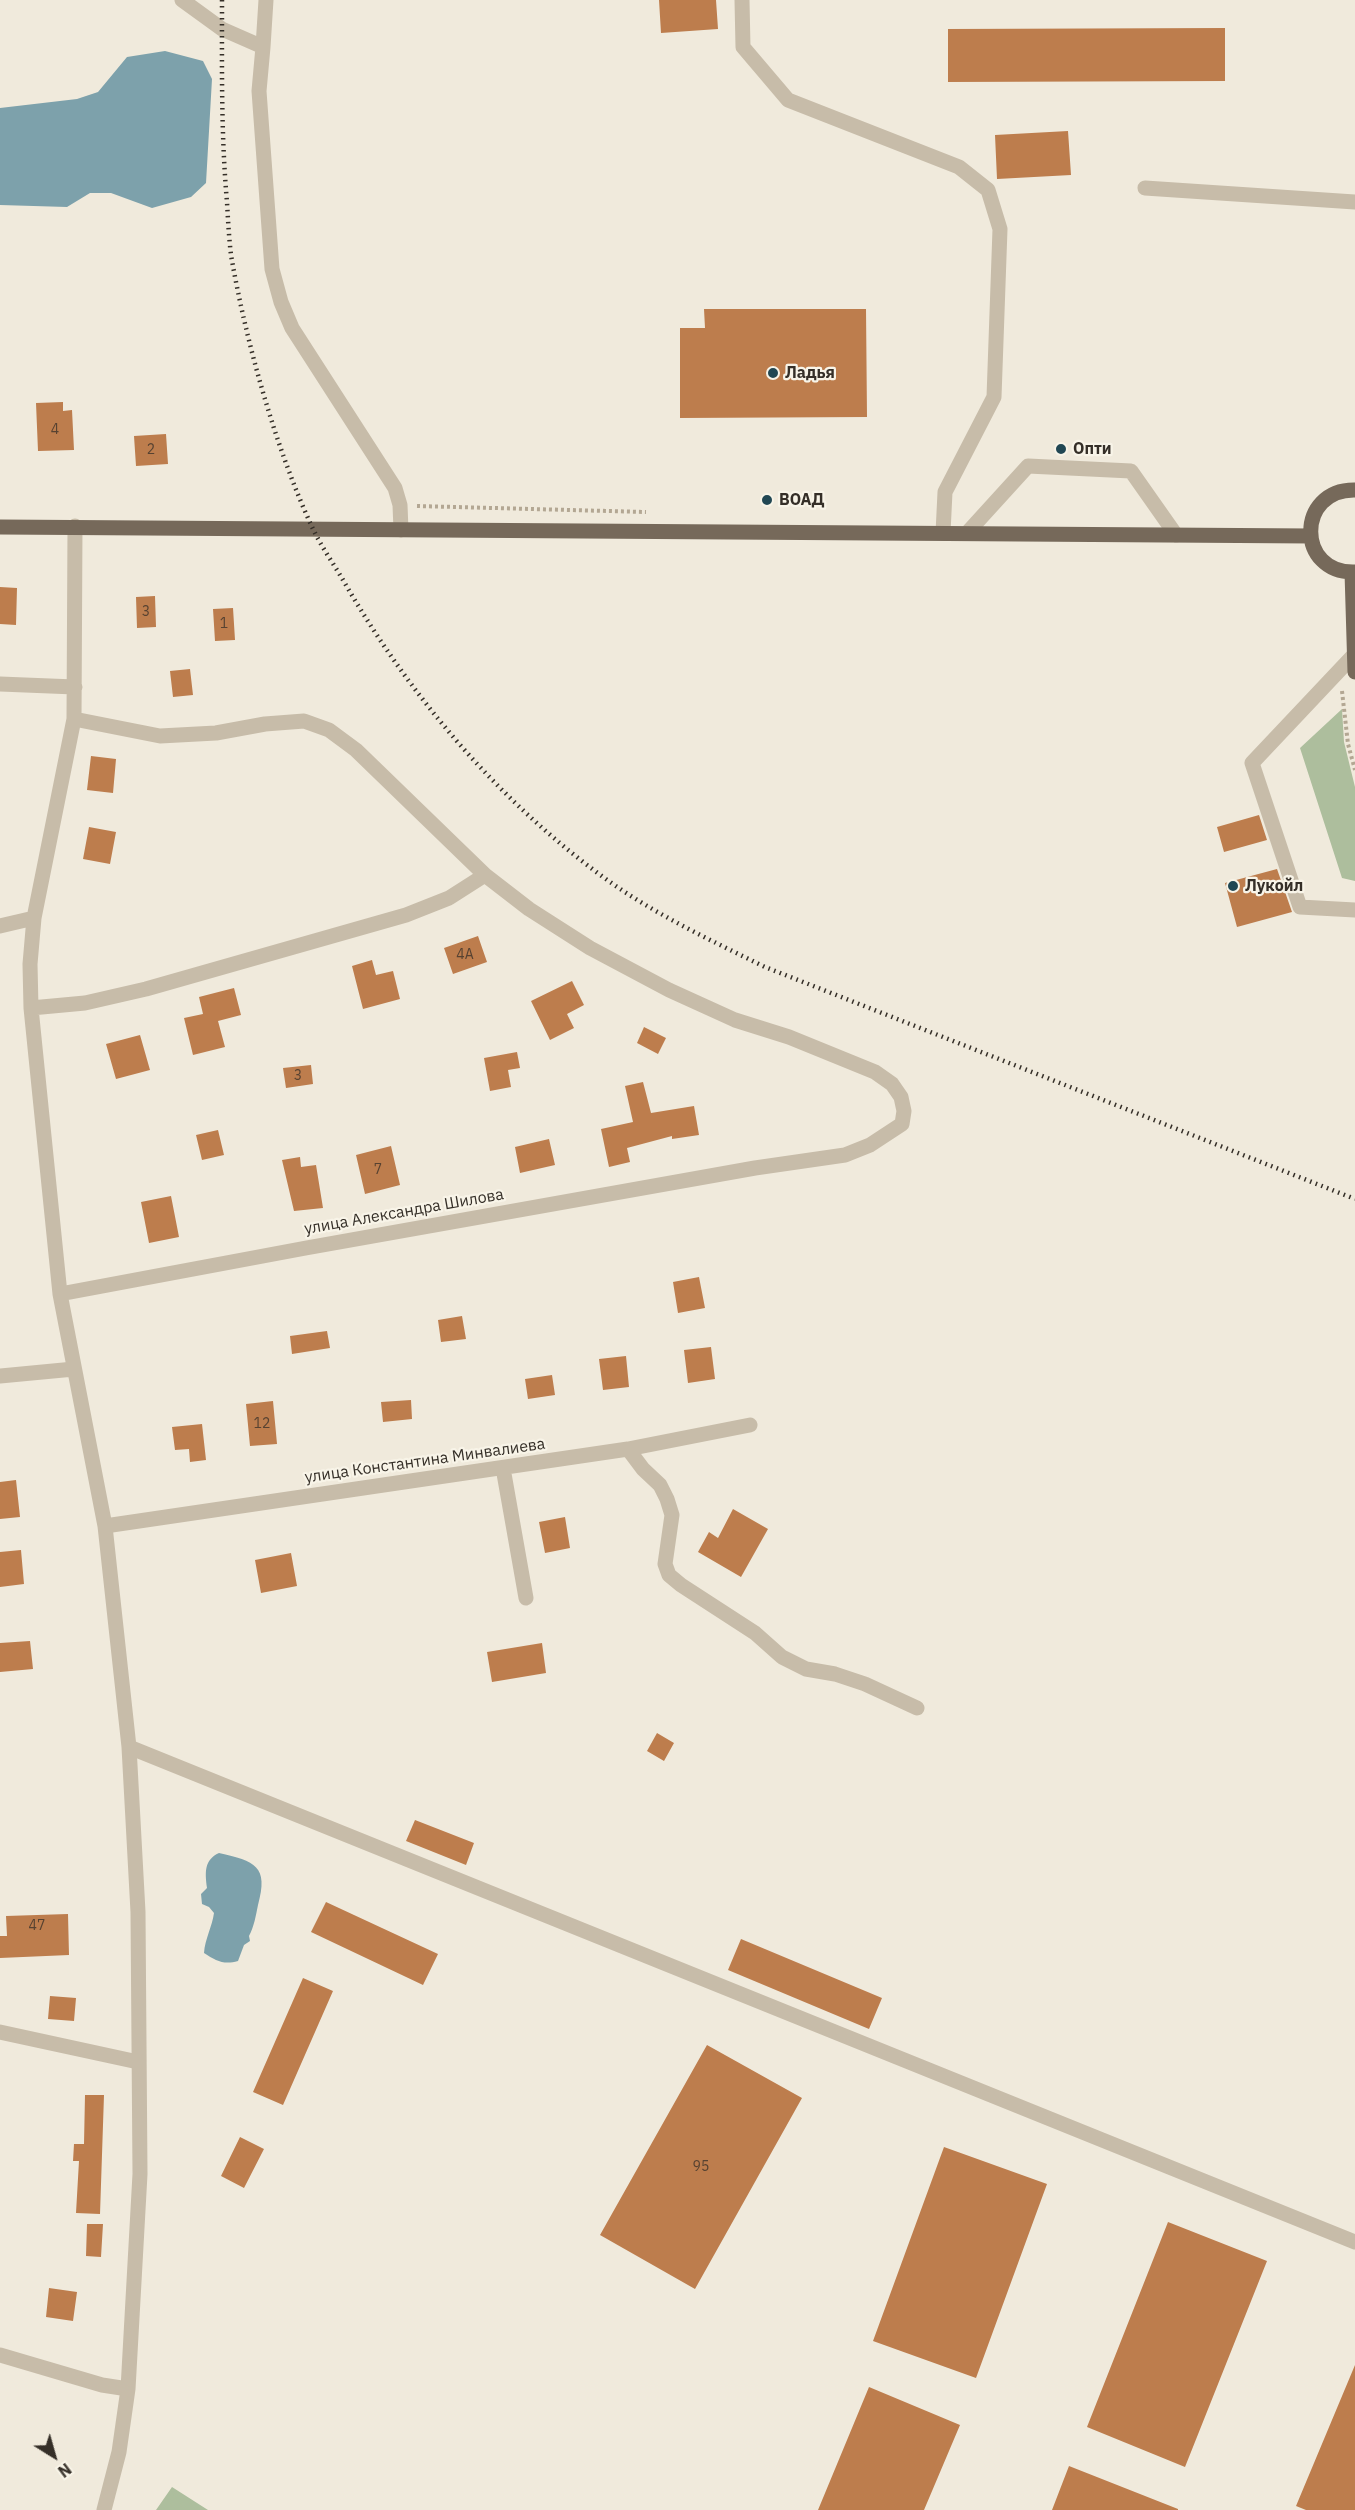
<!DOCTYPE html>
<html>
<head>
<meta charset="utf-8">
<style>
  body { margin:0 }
  #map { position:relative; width:1355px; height:2510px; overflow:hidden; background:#f0eadc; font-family:"IBM Plex Sans",sans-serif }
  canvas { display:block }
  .north { position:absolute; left:24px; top:2426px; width:60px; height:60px; -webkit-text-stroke:4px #f8f4e8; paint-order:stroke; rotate:143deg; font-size:16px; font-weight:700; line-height:24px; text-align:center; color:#352f28 }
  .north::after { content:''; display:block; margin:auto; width:21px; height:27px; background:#352f28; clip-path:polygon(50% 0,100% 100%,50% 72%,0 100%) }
</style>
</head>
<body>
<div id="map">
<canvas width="1355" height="2510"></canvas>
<div class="north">N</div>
</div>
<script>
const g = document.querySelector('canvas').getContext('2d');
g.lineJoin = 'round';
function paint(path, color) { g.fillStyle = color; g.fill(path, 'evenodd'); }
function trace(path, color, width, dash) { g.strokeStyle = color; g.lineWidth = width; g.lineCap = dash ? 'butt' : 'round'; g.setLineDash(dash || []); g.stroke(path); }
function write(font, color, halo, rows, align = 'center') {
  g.font = font + ' "IBM Plex Sans",sans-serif'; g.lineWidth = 4.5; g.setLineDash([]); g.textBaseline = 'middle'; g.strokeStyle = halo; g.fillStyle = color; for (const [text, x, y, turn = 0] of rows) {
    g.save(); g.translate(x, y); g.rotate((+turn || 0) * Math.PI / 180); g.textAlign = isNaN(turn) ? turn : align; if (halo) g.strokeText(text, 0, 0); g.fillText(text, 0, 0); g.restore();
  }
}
paint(new Path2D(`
  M 1342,709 L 1344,742 L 1355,787 L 1355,881 L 1342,878 L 1300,748 Z
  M 172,2487 L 208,2510 L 156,2510 Z`), '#adbe9d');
paint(new Path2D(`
  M 165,51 L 203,61 L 212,79 L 206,183 L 191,197 L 152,208 L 111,193 L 90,193 L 67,207 L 0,205 L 0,108 L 77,99 L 98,92 L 127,57 Z
  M 219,1853 C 255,1861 269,1866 258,1905 C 256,1915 254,1927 249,1936 L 250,1941 L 244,1945 L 238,1961 C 224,1965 216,1961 204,1953 C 205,1939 212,1927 214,1913 L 209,1907 L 202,1904 L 201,1894 L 207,1888 C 205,1872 204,1860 219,1853 Z`), '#7da1ab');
paint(new Path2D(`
  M 659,0 L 716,0 L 718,29 L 661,33 Z
  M 1225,28 L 1225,81 L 948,82 L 948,29 Z
  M 1068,131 L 1071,175 L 997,179 L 995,135 Z
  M 704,309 L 866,309 L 867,417 L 680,418 L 680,328 L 705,328 Z
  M 63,402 L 63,411 L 72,410 L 74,450 L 38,451 L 36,403 Z
  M 166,434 L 168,464 L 136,466 L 134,436 Z
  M 0,587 L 17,588 L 16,625 L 0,624 Z
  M 155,596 L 156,627 L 137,628 L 136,597 Z
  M 233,608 L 235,640 L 215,641 L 213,609 Z
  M 190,669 L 193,695 L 173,697 L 170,671 Z
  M 91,756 L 116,759 L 113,793 L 87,790 Z
  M 1259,815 L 1267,840 L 1224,852 L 1217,827 Z
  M 89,827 L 116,832 L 110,864 L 83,859 Z
  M 1277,869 L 1292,912 L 1237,927 L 1225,883 Z
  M 478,936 L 487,962 L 453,974 L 444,948 Z
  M 372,960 L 376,975 L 393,971 L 400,999 L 363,1009 L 352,966 Z
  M 572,981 L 584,1005 L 567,1014 L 574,1028 L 550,1040 L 531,1001 Z
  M 234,988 L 241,1015 L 218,1021 L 225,1047 L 193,1055 L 184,1018 L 203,1014 L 199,997 Z
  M 644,1027 L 666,1038 L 658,1054 L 637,1043 Z
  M 140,1035 L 150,1070 L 116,1079 L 106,1044 Z
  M 517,1052 L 520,1068 L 508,1070 L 511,1087 L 490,1091 L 484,1058 Z
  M 311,1065 L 313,1084 L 286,1088 L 283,1068 Z
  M 643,1082 L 651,1113 L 694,1106 L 699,1135 L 672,1139 L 672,1136 L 627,1148 L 630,1162 L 609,1167 L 601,1129 L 633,1122 L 625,1086 Z
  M 218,1130 L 224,1155 L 202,1160 L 196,1135 Z
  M 549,1139 L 555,1165 L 520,1173 L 515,1147 Z
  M 391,1146 L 400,1185 L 365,1194 L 356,1155 Z
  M 300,1157 L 301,1167 L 316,1165 L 323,1208 L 294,1211 L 282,1160 Z
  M 171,1196 L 179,1237 L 149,1243 L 141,1202 Z
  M 699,1277 L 705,1308 L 678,1313 L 673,1282 Z
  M 462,1316 L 466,1339 L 441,1342 L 438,1320 Z
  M 327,1331 L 330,1348 L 292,1354 L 290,1336 Z
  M 711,1347 L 715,1379 L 688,1383 L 684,1350 Z
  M 626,1356 L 629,1387 L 603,1390 L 599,1359 Z
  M 552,1375 L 555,1395 L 528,1399 L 525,1379 Z
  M 411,1400 L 412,1419 L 383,1422 L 381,1402 Z
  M 273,1401 L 277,1444 L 250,1446 L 246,1404 Z
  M 202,1424 L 206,1460 L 190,1462 L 189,1449 L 175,1450 L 172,1427 Z
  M 16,1480 L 20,1517 L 0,1519 L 0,1482 Z
  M 733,1509 L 768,1529 L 741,1577 L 698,1552 L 709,1532 L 718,1538 Z
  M 565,1517 L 570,1548 L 545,1553 L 539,1522 Z
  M 21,1550 L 24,1584 L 0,1587 L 0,1552 Z
  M 291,1553 L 297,1586 L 261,1593 L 255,1560 Z
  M 30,1641 L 33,1669 L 0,1672 L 0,1643 Z
  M 542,1643 L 546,1673 L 492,1682 L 487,1652 Z
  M 657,1733 L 674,1743 L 664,1761 L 647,1751 Z
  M 415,1820 L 474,1843 L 466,1865 L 406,1841 Z
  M 326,1902 L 438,1954 L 423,1985 L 311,1932 Z
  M 68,1914 L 69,1955 L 0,1958 L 0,1936 L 7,1936 L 6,1916 Z
  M 741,1939 L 882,1998 L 869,2029 L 728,1970 Z
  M 303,1978 L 333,1991 L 283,2105 L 253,2092 Z
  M 50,1996 L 76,1998 L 74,2021 L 48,2019 Z
  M 707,2045 L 802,2098 L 695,2289 L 600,2235 Z
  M 85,2095 L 104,2095 L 100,2214 L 76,2213 L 79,2161 L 73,2161 L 74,2144 L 84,2144 Z
  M 240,2137 L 264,2149 L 244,2188 L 221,2176 Z
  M 944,2147 L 1047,2184 L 976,2378 L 873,2341 Z
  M 1168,2222 L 1267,2261 L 1185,2467 L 1087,2427 Z
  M 87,2224 L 103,2224 L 101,2257 L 86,2256 Z
  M 49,2288 L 77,2292 L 73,2321 L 46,2317 Z
  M 1355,2365 L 1355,2510 L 1306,2510 L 1296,2506 Z
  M 869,2387 L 960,2425 L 924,2510 L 818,2510 Z
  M 1069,2466 L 1178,2509 L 1178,2510 L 1052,2510 Z`), '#bd7d4d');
trace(new Path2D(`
  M 417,506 L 646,512
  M 1342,691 L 1348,744 L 1355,770`), '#b3a793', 4, [3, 3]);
trace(new Path2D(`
  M 182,0 L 222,29 L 263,47 L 259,91 L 272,269 L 281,302 L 292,328 L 395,488 L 400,505 L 401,530
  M 742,0 L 743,47 L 788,100 L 959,167 L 988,190 L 1000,229 L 994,397 L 945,492 L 943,533
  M 263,47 L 266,0
  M 1145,188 L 1355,202
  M 75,526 L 74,719 L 34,918 L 30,964 L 31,1008 L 60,1294 L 105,1526 L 129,1747 L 138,1912 L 140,2174 L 128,2389 L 119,2452 L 104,2510
  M 967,533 L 1028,466 L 1131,471 L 1176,535
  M 1353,656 L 1252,763 L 1300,907 L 1355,910
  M 0,684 L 75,687
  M 0,926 L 34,918
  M 31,1008 L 85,1003 L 146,989 L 406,915 L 449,898 L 485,875
  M 60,1294 L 306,1248 L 755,1168 L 845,1155 L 870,1145 L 902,1124 L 904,1111 L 901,1097 L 892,1084 L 875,1072 L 789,1037 L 735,1020 L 669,990 L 590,948 L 529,909 L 485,875 L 356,750 L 329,730 L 304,721 L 265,724 L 216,733 L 160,736 L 74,719
  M 0,1376 L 74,1369
  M 628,1449 L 643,1469 L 660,1485 L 667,1499 L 672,1515 L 665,1564 L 669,1575 L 681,1585 L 755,1633 L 782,1657 L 806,1669 L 835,1674 L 865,1684 L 917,1708
  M 503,1468 L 526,1598
  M 105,1526 L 628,1449 L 750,1425
  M 129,1747 L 1355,2242
  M 0,2032 L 138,2062
  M 0,2355 L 102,2385 L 128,2389`), '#c7bca9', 15);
trace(new Path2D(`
  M 1355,490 C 1296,489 1296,574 1355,572
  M 0,527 L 1311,536
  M 1352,572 L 1355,672`), '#76695a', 15);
trace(new Path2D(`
  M 222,0 C 222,67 221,135 227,202 C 228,220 229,238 231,255 C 246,342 276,450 313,529 C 321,546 333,563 343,580 C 408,693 494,796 599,874 C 650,912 708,939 765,967 L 1355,1199`), '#352f28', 4.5, [1.5, 4.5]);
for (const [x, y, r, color] of [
  [773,373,6,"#214753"],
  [1061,449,6,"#214753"],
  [767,500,6,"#214753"],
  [1233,886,6,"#214753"]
]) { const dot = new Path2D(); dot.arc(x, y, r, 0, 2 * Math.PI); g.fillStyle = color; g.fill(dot); trace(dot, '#f8f4e8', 2); }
write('14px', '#574231', null, [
  ["4",55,430],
  ["2",151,450],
  ["3",146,612],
  ["1",224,624],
  ["4А",465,955],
  ["3",298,1076],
  ["7",378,1170],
  ["12",262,1424],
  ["47",37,1926],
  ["95",701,2167]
]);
write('bold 16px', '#352f28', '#f8f4e8', [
  ["Ладья",785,373],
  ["Опти",1073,449],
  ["ВОАД",779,500],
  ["Лукойл",1245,886]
], 'left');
write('16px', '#352f28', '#f8f4e8', [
  ["улица Александра Шилова",404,1212,-10],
  ["улица Константина Минвалиева",425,1461,-8]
]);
</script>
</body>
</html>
